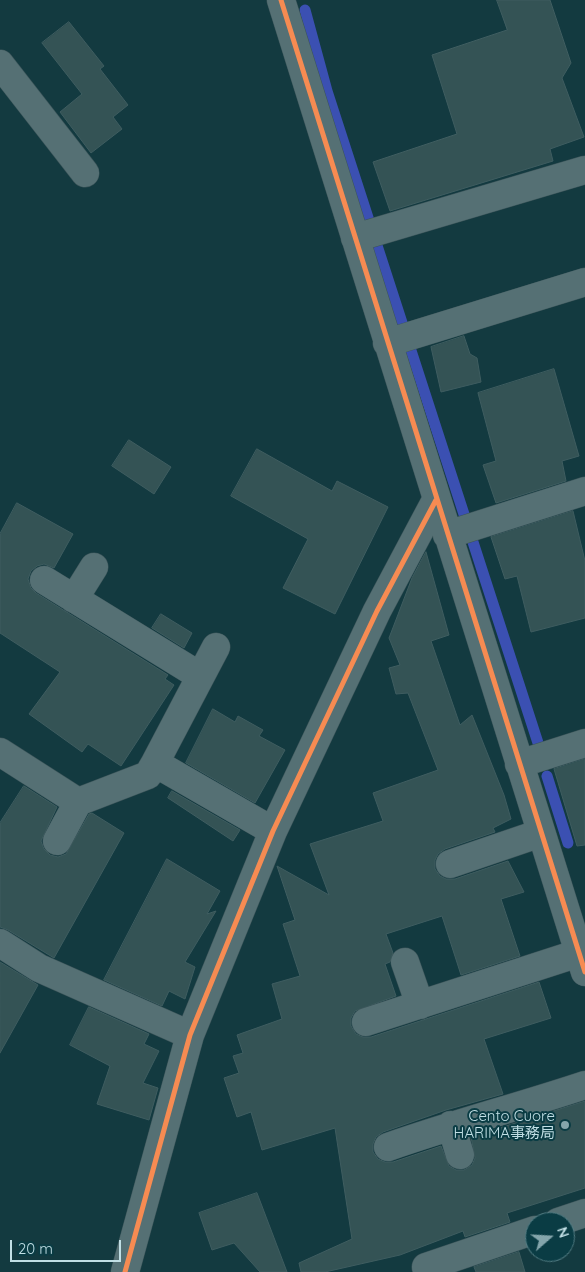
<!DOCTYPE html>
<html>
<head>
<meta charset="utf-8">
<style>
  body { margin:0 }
  #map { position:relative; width:585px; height:1272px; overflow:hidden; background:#133a40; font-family:Quicksand,sans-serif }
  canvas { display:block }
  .north { position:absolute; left:525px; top:1212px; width:50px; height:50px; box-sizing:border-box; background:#0a3c44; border:1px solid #537d84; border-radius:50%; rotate:71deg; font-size:14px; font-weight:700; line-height:20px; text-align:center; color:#c1dfe5 }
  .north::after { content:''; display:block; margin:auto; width:18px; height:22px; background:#84a5ab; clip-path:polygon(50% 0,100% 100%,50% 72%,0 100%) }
  .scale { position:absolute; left:10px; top:1240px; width:111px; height:22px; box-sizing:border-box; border:2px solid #c1dfe5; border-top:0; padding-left:6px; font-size:15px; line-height:18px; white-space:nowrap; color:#c1dfe5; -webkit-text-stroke:4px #0a3c44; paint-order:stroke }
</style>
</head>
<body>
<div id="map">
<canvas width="585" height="1272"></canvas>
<div class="north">N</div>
<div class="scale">20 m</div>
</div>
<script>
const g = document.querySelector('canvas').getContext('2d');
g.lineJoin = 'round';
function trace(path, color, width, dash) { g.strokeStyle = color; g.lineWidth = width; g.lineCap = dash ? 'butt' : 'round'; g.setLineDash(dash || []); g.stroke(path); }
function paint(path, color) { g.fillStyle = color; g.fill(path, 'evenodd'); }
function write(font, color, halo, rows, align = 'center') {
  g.font = font + ' Quicksand,"Noto Sans JP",sans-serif'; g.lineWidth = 4; g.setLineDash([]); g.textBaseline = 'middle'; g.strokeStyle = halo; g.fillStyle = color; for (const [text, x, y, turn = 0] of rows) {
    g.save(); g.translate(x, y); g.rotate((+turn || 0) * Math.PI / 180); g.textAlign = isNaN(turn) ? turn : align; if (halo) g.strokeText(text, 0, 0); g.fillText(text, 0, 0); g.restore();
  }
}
trace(new Path2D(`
  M 305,10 L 327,91 L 539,746
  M 547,776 L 568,843`), '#3b50b2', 11);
const building = new Path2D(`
  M 497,0 L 550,0 L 571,63 L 562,78 L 584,137 L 550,149 L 553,161 L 390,211 L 373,162 L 457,134 L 432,55 L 507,30 Z
  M 69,22 L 104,66 L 100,69 L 128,105 L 113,117 L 122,129 L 91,153 L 60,112 L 82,94 L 42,43 Z
  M 464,336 L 470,354 L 477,358 L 481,382 L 441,392 L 431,347 Z
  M 554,369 L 579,456 L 562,461 L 566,481 L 496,503 L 483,465 L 496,461 L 478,393 Z
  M 129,440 L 171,467 L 154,494 L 112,466 Z
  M 257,449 L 332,491 L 337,481 L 388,507 L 335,614 L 283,588 L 308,539 L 231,496 Z
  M 17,503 L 73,534 L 54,568 L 44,564 L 37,566 L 31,571 L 28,579 L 31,588 L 36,593 L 168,675 L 165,679 L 174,685 L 121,766 L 88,744 L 82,752 L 29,714 L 60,672 L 0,633 L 0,534 Z
  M 573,511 L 585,561 L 585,618 L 531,632 L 517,576 L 505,579 L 491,537 Z
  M 426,552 L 449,635 L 431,641 L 460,725 L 472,715 L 504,795 L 511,819 L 493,828 L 495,832 L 445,849 L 438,854 L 435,860 L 435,869 L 440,876 L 446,879 L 455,879 L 508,861 L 524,892 L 501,899 L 520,956 L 461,975 L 442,916 L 386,934 L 393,953 L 390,962 L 385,964 L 396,996 L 355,1011 L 351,1018 L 351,1026 L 356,1034 L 363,1037 L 371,1037 L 539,982 L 551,1018 L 484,1039 L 503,1094 L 446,1110 L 383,1132 L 376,1137 L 373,1144 L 373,1152 L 378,1159 L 385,1162 L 393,1162 L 441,1146 L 449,1166 L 456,1170 L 464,1170 L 472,1165 L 475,1158 L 471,1137 L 585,1101 L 585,1188 L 507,1213 L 510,1222 L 465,1237 L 463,1231 L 400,1255 L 325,1272 L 301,1272 L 299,1263 L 352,1239 L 335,1128 L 262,1150 L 251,1112 L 237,1117 L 224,1078 L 239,1073 L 233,1056 L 243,1053 L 237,1035 L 282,1019 L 272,984 L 300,976 L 283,924 L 295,920 L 277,866 L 329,895 L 310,844 L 383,821 L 373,793 L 438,770 L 408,693 L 396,694 L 389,668 L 400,665 L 389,638 L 412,578 Z
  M 161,614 L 192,633 L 184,648 L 152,628 Z
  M 213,709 L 235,722 L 238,716 L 263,730 L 259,736 L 285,750 L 255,803 L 186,763 Z
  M 585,759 L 585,845 L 577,846 L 554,769 Z
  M 24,786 L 57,807 L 41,841 L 44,849 L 50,855 L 58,857 L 66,854 L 89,814 L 92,813 L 124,833 L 54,958 L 8,930 L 0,927 L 0,823 Z
  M 172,791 L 240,830 L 233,841 L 168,798 Z
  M 167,859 L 220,891 L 207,914 L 216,911 L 185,962 L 195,967 L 185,999 L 169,991 L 162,1006 L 104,980 Z
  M 0,962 L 38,985 L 0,1053 Z
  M 89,1007 L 149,1034 L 144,1044 L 159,1051 L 143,1083 L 158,1088 L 149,1120 L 97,1104 L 110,1066 L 70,1045 Z
  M 257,1193 L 287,1272 L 260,1272 L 234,1243 L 212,1250 L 199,1213 Z
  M 519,1252 L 525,1272 L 476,1272 L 474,1267 Z`);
paint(building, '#345355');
trace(building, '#3f5d60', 1);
const minor = new Path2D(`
  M 281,0 L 585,972
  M 0,64 L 85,173
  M 355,238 L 585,170
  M 387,343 L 585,282
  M 447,535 L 585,491
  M 44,580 L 200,676
  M 74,599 L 94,567
  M 0,752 L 78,802 L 148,775 L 155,763 L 273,831
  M 155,763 L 216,647
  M 519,764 L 585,743
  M 57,841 L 78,802
  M 450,864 L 541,833
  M 0,943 L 39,968 L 190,1035
  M 405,962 L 420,1005
  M 366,1022 L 585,951
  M 451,1125 L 460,1155
  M 388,1147 C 453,1124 519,1107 585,1085
  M 558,1222 L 585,1213
  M 125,1272 L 190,1035 L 273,831 L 377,611 L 436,500
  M 428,1272 L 426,1267 L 535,1230`);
trace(minor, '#3b5459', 29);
trace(minor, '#557074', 28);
trace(new Path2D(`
  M 281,0 L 585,972
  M 125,1272 L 190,1035 L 273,831 L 377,611 L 436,500`), '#f68b52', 5);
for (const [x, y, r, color] of [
  [565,1125,5,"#84a5ab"]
]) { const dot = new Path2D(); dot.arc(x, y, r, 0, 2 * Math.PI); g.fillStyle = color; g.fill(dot); trace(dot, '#0a3c44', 2); }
write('15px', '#c1dfe5', '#0a3c44', [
  ["Cento Cuore",555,1116],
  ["HARIMA事務局",555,1133]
], 'right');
</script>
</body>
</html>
